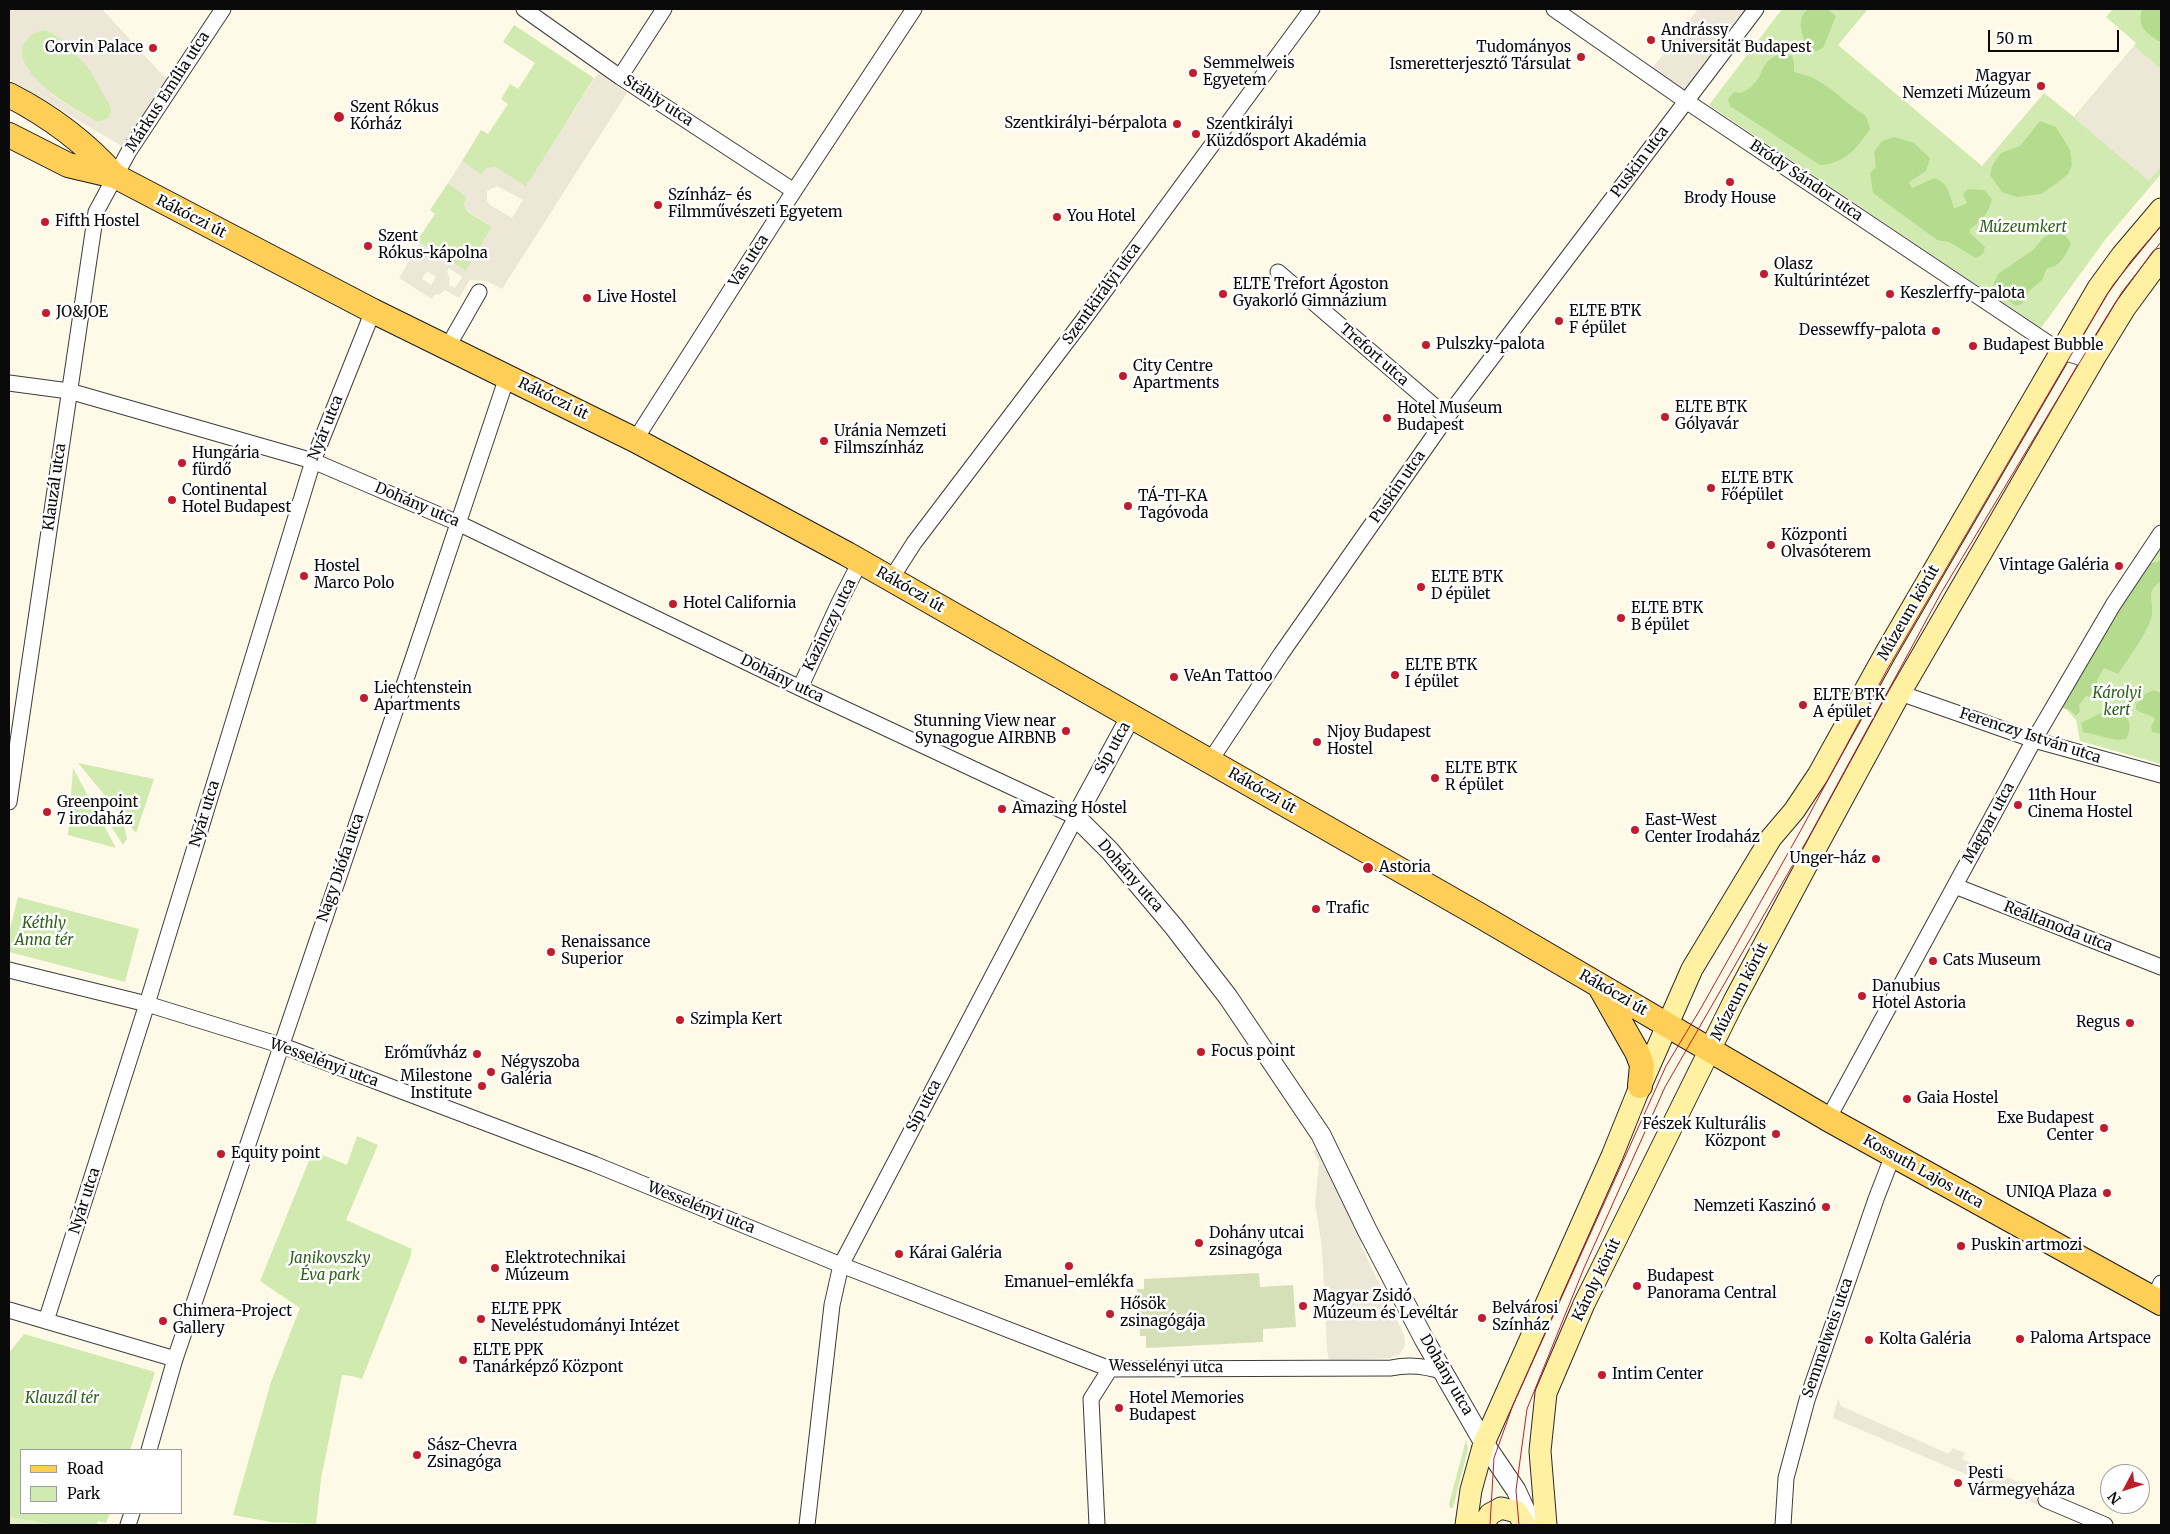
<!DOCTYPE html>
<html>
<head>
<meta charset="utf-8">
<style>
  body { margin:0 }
  #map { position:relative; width:2170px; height:1534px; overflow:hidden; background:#fff9e7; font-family:Merriweather,serif }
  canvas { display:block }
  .frame { position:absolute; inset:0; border:10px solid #0a0a0a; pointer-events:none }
  .legend { position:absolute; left:20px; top:1449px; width:162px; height:65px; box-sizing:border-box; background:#fff; border:1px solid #9d9d9d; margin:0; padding:6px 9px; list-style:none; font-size:15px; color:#0a0a0a }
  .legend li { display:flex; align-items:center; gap:10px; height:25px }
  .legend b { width:25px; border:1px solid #9d9d9d }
  .north { position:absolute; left:2100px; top:1464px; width:50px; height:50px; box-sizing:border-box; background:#fff; border:1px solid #9d9d9d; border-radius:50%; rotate:230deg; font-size:14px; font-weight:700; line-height:20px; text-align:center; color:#0a0a0a }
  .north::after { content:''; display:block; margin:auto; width:18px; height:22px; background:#c01c2c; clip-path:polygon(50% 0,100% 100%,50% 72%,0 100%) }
  .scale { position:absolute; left:1988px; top:30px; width:131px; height:22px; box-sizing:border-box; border:2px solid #0a0a0a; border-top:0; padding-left:6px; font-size:15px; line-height:18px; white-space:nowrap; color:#0a0a0a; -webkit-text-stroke:4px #fff; paint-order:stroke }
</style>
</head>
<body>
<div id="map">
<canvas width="2170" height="1534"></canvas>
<div class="frame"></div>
<ul class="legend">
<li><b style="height:6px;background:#ffce57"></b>Road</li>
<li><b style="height:14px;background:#d1eab0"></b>Park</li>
</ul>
<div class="north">N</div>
<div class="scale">50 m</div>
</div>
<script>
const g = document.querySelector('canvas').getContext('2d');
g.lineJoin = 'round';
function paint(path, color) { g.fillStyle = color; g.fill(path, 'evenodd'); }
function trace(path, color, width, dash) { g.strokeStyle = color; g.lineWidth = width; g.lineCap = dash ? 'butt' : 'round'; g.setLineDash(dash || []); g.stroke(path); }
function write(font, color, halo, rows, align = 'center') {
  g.font = font + ' Merriweather,serif'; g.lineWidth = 5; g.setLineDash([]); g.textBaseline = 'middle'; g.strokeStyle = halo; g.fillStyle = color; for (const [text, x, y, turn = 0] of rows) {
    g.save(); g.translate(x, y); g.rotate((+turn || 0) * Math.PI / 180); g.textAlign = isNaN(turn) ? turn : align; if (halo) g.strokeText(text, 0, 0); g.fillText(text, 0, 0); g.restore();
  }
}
paint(new Path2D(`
  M 1782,9 L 1868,9 L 1838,45 L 1982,166 L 2044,93 L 2074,117 L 2134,46 L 2136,43 L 2106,17 L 2113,9 L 2161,9 L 2161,174 L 2105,240 L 2041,328 L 1709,105 Z
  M 514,25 L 594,78 L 526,187 L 495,167 L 481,175 L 462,161 L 481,130 L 488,134 L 508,104 L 501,99 L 510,84 L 518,89 L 535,63 L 503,42 Z
  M 45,30 C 76,42 100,80 112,110 L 108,119 L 98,122 C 77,110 10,75 23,45 C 27,35 35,31 45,30 Z
  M 448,183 L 467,197 L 464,205 L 468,212 L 492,227 L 466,271 L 450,261 L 450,255 L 443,251 L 438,254 L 417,241 L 435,214 L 430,210 Z
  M 2159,551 L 2161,551 L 2161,764 L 2080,741 L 2076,720 L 2063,706 Z
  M 78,763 L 154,779 L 136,833 Z
  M 73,768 L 116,848 L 68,835 Z
  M 108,806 L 124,825 L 127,839 L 123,845 L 101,811 Z
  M 18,897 L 139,929 L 125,982 L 9,952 L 9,933 Z
  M 357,1136 L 378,1145 L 346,1220 L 412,1249 L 410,1258 L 362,1379 L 352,1376 L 342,1375 L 321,1479 L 316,1524 L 271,1522 L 233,1515 L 271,1382 L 300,1308 L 260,1281 L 313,1151 L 347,1165 Z
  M 24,1334 L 155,1372 L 130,1450 L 21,1450 L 21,1513 L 110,1513 L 106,1523 L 98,1521 L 96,1525 L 9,1525 L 9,1353 Z
  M 1466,1440 L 1468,1449 L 1453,1508 L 1450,1508 L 1449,1504 Z`), '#d1eab0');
paint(new Path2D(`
  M 1808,9 L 1827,9 L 1836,16 L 1823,48 L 1812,53 C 1803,42 1794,20 1808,9 Z
  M 2142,9 L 2161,9 L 2161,41 L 2158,41 C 2145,32 2137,26 2142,9 Z
  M 1782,53 L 1792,56 L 1794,62 L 1794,72 C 1801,74 1810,76 1817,80 C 1835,90 1848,105 1866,116 L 1870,129 C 1856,149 1846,163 1820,165 L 1730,106 L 1728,99 L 1734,92 L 1741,93 C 1744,91 1749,89 1752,86 C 1766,73 1758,62 1782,53 Z
  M 2040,121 L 2056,127 L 2070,150 L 2072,165 L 2068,174 L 2057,183 L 2041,194 L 2017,197 L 2002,192 L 1990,175 L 1993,164 L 2001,153 L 2020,146 Z
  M 1894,137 L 1914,143 L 1930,158 L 1926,171 L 1909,182 L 1912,188 L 1935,178 C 1949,184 1950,195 1954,209 L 1967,203 L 1963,194 L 1968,189 L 1984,190 L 1992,199 C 1989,213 1982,221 1970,229 L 1970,233 L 1985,247 L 1983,254 L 1976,258 L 1949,242 L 1937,240 L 1873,193 L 1870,173 L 1876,167 L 1874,152 L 1882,141 Z
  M 2051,234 L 2064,234 L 2071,243 C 2066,254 2061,267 2047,268 L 2042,280 L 2029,291 L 2022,304 L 2016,306 L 1992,288 L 1998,274 L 2033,250 L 2044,237 Z
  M 2161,561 L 2161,582 C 2143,591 2156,604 2151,619 C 2145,637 2128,658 2118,674 L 2104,668 L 2097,680 L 2100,695 L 2096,698 L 2086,696 L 2079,705 L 2080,711 L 2076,716 L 2070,710 L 2059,707 L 2146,564 Z
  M 2154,690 L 2161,693 L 2161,734 L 2152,732 L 2151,727 L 2155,719 C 2150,713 2142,715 2136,709 L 2136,705 L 2145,694 Z
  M 2109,709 C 2127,712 2135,722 2126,739 L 2117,740 L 2083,732 L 2081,723 Z`), '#b5dc8e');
paint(new Path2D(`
  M 1259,1273 L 1260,1287 L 1293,1285 L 1296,1327 L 1263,1329 L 1263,1342 L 1146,1348 L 1146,1336 L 1140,1336 L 1137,1289 L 1144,1289 L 1144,1279 Z`), '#d5e0b9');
paint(new Path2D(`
  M 10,1517 L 56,1525 L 9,1525 Z`), '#e3f1c2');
paint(new Path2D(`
  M 9,9 L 102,9 L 169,82 L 125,148 L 9,79 ZM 45,30 L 54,34 L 67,45 L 90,70 L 112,110 L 108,119 L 98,122 L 78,111 L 54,96 L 32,75 L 22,58 L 23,44 L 33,33 Z
  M 1698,9 L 1745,9 L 1716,46 L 1708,71 L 1686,101 L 1648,74 Z
  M 2134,46 L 2161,69 L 2161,167 L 2149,181 L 2074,118 Z
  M 598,73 L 627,93 L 502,289 L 487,281 L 470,280 L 459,298 L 445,290 L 440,294 L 434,295 L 432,299 L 399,278 L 420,243 L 438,254 L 443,250 L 450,255 L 450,261 L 466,271 L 492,227 L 468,211 L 464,205 L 467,197 L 448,183 L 462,161 L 481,175 L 486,168 L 495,167 L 526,186 ZM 497,186 L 523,200 L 512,218 L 490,205 L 487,201 L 487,191 ZM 449,268 L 462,277 L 455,288 L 449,285 L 450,278 L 447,272 ZM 427,271 L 436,277 L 431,285 L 422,279 Z
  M 1321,1146 L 1361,1234 L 1361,1246 L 1404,1335 L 1405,1345 L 1400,1354 L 1390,1358 L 1329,1361 L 1327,1350 L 1322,1247 L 1315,1203 L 1319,1163 L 1313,1151 Z
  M 1838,1398 L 1841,1406 L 1949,1454 L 1953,1448 L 1965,1453 L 1962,1459 L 2048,1494 L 2043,1507 L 1833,1418 Z`), '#ede7d7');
const minor = new Path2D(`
  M 524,9 L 620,77 L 794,191
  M 1554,9 L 1686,101 L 2060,351 L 2082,358 L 2095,357
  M 620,77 L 664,9
  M 1278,272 L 1447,417
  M 447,348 L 479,292
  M 9,383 L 69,391 L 313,461 L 458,523 L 800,688 L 1076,817 L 841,1265 L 832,1305 L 807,1525
  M 635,440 L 794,191 L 914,9
  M 891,579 L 914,543 L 1081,323 L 1312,9
  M 800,688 L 839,603 L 860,562
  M 1900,693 L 2034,740 L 2161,775
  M 1210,761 L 1281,654 L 1447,417 L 1756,9
  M 9,802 L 96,212 L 129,151 L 223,9
  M 1955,886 L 2161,967
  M 9,970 L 147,1004 L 283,1046 L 594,1164 L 841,1265 L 1110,1369 L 1391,1368 C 1410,1364 1426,1366 1443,1372
  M 1828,1119 L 2034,740 L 2113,605 L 2161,533
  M 2154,1298 L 2161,1283
  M 9,1310 L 175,1359 L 149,1450
  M 46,1321 L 147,1004 L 313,461 L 373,311
  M 175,1359 C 287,1033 398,705 507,377
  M 2046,1500 L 2105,1525
  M 128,1525 L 132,1513
  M 1097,1525 L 1091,1399 L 1110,1369
  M 1783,1525 L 1786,1478 L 1807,1400 L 1876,1199 L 1893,1155`);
const tertiary = new Path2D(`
  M 1131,716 L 1076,817 L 1110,851 L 1174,927 L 1228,997 L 1321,1135 L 1367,1230 L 1424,1339 L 1484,1443 L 1516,1490 L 1532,1525`);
const secondary = new Path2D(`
  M 1466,1525 L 1471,1490 L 1484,1443 L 1612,1156 L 1637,1094 L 1692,969 L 1771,838 L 1794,811 L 1818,775 L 1885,654 L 2098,288 L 2122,255 L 2161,209
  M 1483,1525 L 1490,1514 L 1501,1508 L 1517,1512 L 1525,1525
  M 1546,1525 L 1540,1451 L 1546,1393 L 1584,1304 L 1734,1001 L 1812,855 L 1900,693 L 2095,357 L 2125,308 L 2161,259`);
const primary = new Path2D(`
  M 9,95 C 50,116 84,141 115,176
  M 9,135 L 68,165 L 115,176 L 373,311 L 635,440 L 847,554 L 1479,915 L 1828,1119 L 2161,1303
  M 1599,985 L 1637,1052 L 1642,1065 L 1640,1086`);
trace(minor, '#3d3d3d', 17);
trace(tertiary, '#3d3d3d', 21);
trace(secondary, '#2c2c2c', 23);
trace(primary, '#1b1b1b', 26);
trace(minor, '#fff', 15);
trace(tertiary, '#fff', 19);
trace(secondary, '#fff0a2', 21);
trace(primary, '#ffce57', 24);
trace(new Path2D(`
  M 1490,1525 L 1494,1458 L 1513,1405 L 1666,1066 L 1701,1008 L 1801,830 L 1888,668 L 2071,355 L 2113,285 L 2161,226
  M 1519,1525 L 1516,1490 L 1527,1409 L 1584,1268 L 1665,1087 L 1810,835 L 1941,593 L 2122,292 L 2161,242`), '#c01c2c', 1);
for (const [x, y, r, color] of [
  [1651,40,5,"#c01c2c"],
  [153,48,5,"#c01c2c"],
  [1581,57,5,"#c01c2c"],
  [1193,73,5,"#c01c2c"],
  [2041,86,5,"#c01c2c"],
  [339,117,6,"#c01c2c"],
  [1177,124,5,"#c01c2c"],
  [1196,134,5,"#c01c2c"],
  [1730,182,5,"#c01c2c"],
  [658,205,5,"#c01c2c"],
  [1057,217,5,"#c01c2c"],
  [45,222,5,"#c01c2c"],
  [368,246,5,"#c01c2c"],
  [1764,274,5,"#c01c2c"],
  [1223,294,5,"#c01c2c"],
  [1890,294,5,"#c01c2c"],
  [587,298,5,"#c01c2c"],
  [46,313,5,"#c01c2c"],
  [1559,321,5,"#c01c2c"],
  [1936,331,5,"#c01c2c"],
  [1426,345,5,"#c01c2c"],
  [1973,346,5,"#c01c2c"],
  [1123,376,5,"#c01c2c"],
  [1665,417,5,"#c01c2c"],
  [1387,418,5,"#c01c2c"],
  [824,441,5,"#c01c2c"],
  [182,463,5,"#c01c2c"],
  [1711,488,5,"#c01c2c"],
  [172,500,5,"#c01c2c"],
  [1128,506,5,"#c01c2c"],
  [1771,545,5,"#c01c2c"],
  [2119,566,5,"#c01c2c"],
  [304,576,5,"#c01c2c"],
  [1421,587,5,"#c01c2c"],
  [673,604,5,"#c01c2c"],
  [1621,618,5,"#c01c2c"],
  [1395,675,5,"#c01c2c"],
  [1174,677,5,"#c01c2c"],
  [364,698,5,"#c01c2c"],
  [1803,705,5,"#c01c2c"],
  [1066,731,5,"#c01c2c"],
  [1317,742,5,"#c01c2c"],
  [1435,778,5,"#c01c2c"],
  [2018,805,5,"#c01c2c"],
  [1002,809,5,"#c01c2c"],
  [47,812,5,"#c01c2c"],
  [1635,830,5,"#c01c2c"],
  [1876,859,5,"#c01c2c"],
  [1368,868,6,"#c01c2c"],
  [1316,909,5,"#c01c2c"],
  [551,952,5,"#c01c2c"],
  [1933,961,5,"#c01c2c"],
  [1862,996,5,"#c01c2c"],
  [680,1020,5,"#c01c2c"],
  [2130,1023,5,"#c01c2c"],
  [1201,1052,5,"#c01c2c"],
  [477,1054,5,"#c01c2c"],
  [491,1072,5,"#c01c2c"],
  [482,1086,5,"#c01c2c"],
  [1907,1099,5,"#c01c2c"],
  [2104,1128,5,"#c01c2c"],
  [1776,1134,5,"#c01c2c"],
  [221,1154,5,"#c01c2c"],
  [2107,1193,5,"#c01c2c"],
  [1826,1207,5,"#c01c2c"],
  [1199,1243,5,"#c01c2c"],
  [1961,1246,5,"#c01c2c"],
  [899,1254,5,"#c01c2c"],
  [1069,1266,5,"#c01c2c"],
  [495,1268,5,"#c01c2c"],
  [1637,1286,5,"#c01c2c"],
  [1303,1306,5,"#c01c2c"],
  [1110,1314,5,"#c01c2c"],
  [1482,1318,5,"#c01c2c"],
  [481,1319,5,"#c01c2c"],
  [163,1321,5,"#c01c2c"],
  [2020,1339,5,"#c01c2c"],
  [1869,1340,5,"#c01c2c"],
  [463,1360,5,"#c01c2c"],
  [1602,1375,5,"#c01c2c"],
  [1119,1408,5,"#c01c2c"],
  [417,1455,5,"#c01c2c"],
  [1958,1483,5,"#c01c2c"]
]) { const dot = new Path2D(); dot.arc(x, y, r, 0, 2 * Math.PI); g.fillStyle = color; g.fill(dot); trace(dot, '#fff', 2); }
write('15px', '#0a0a0a', '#fff', [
  ["Andrássy",1661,31],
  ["Universität Budapest",1661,48],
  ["Corvin Palace",143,48,"right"],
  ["Tudományos",1571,48,"right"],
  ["Ismeretterjesztő Társulat",1571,65,"right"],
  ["Semmelweis",1203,64],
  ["Egyetem",1203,81],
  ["Magyar",2031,77,"right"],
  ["Nemzeti Múzeum",2031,94,"right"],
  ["Szent Rókus",350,108],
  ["Kórház",350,125],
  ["Szentkirályi-bérpalota",1167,124,"right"],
  ["Szentkirályi",1206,125],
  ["Küzdősport Akadémia",1206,142],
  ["Színház- és",668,196],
  ["Filmművészeti Egyetem",668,213],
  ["Brody House",1730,199,"center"],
  ["You Hotel",1067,217],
  ["Fifth Hostel",55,222],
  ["Szent",378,237],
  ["Rókus-kápolna",378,254],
  ["Olasz",1774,265],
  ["Kultúrintézet",1774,282],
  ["ELTE Trefort Ágoston",1233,285],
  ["Gyakorló Gimnázium",1233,302],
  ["Keszlerffy-palota",1900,294],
  ["Live Hostel",597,298],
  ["ELTE BTK",1569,312],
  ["F épület",1569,329],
  ["JO&JOE",56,313],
  ["Dessewffy-palota",1926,331,"right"],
  ["Pulszky-palota",1436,345],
  ["Budapest Bubble",1983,346],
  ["City Centre",1133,367],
  ["Apartments",1133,384],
  ["ELTE BTK",1675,408],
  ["Gólyavár",1675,425],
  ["Hotel Museum",1397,409],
  ["Budapest",1397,426],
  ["Uránia Nemzeti",834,432],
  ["Filmszínház",834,449],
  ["Hungária",192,454],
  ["fürdő",192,471],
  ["ELTE BTK",1721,479],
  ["Főépület",1721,496],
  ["Continental",182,491],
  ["Hotel Budapest",182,508],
  ["TÁ-TI-KA",1138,497],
  ["Tagóvoda",1138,514],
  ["Központi",1781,536],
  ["Olvasóterem",1781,553],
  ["Vintage Galéria",2109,566,"right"],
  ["Hostel",314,567],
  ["Marco Polo",314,584],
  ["ELTE BTK",1431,578],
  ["D épület",1431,595],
  ["Hotel California",683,604],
  ["ELTE BTK",1631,609],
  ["B épület",1631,626],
  ["ELTE BTK",1405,666],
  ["I épület",1405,683],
  ["VeAn Tattoo",1184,677],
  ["Liechtenstein",374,689],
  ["Apartments",374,706],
  ["ELTE BTK",1813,696],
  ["A épület",1813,713],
  ["Stunning View near",1056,722,"right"],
  ["Synagogue AIRBNB",1056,739,"right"],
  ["Njoy Budapest",1327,733],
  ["Hostel",1327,750],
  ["ELTE BTK",1445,769],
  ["R épület",1445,786],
  ["11th Hour",2028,796],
  ["Cinema Hostel",2028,813],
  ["Greenpoint",57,803],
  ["7 irodaház",57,820],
  ["Amazing Hostel",1012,809],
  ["East-West",1645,821],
  ["Center Irodaház",1645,838],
  ["Unger-ház",1866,859,"right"],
  ["Astoria",1379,868],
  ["Trafic",1326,909],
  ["Renaissance",561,943],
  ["Superior",561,960],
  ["Cats Museum",1943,961],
  ["Danubius",1872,987],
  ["Hotel Astoria",1872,1004],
  ["Szimpla Kert",690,1020],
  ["Regus",2120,1023,"right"],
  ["Focus point",1211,1052],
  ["Erőművház",467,1054,"right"],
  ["Négyszoba",501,1063],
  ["Galéria",501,1080],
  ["Milestone",472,1077,"right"],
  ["Institute",472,1094,"right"],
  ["Gaia Hostel",1917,1099],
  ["Exe Budapest",2094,1119,"right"],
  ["Center",2094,1136,"right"],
  ["Fészek Kulturális",1766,1125,"right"],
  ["Központ",1766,1142,"right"],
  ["Equity point",231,1154],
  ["UNIQA Plaza",2097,1193,"right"],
  ["Nemzeti Kaszinó",1816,1207,"right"],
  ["Dohány utcai",1209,1234],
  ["zsinagóga",1209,1251],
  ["Puskin artmozi",1971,1246],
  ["Kárai Galéria",909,1254],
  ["Elektrotechnikai",505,1259],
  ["Múzeum",505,1276],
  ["Budapest",1647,1277],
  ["Panorama Central",1647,1294],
  ["Emanuel-emlékfa",1069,1283,"center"],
  ["Magyar Zsidó",1313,1297],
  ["Múzeum és Levéltár",1313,1314],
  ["Hősök",1120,1305],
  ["zsinagógája",1120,1322],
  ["Belvárosi",1492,1309],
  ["Színház",1492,1326],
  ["ELTE PPK",491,1310],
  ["Neveléstudományi Intézet",491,1327],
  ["Chimera-Project",173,1312],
  ["Gallery",173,1329],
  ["Paloma Artspace",2030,1339],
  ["Kolta Galéria",1879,1340],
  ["ELTE PPK",473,1351],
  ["Tanárképző Központ",473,1368],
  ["Intim Center",1612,1375],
  ["Hotel Memories",1129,1399],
  ["Budapest",1129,1416],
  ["Sász-Chevra",427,1446],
  ["Zsinagóga",427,1463],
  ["Pesti",1968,1474],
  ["Vármegyeháza",1968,1491]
], 'left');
write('15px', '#0a0a0a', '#fff', [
  ["Márkus Emília utca",168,92,-57],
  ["Stáhly utca",658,101,33],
  ["Puskin utca",1640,162,-53],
  ["Bródy Sándor utca",1806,181,34],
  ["Rákóczi út",191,217,27],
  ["Vas utca",749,261,-57],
  ["Szentkirályi utca",1102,294,-54],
  ["Trefort utca",1374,355,41],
  ["Rákóczi út",553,399,26],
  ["Nyár utca",326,428,-68],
  ["Klauzál utca",55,487,-82],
  ["Puskin utca",1398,487,-55],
  ["Dohány utca",417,505,23],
  ["Rákóczi út",910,590,30],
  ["Múzeum körút",1909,613,-60],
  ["Kazinczy utca",830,625,-64],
  ["Dohány utca",782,679,26],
  ["Ferenczy István utca",2030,736,18],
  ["Síp utca",1113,748,-61],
  ["Rákóczi út",1262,791,30],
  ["Nyár utca",205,814,-73],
  ["Magyar utca",1989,823,-61],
  ["Nagy Diófa utca",341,868,-71],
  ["Dohány utca",1130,876,49],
  ["Reáltanoda utca",2058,927,21],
  ["Múzeum körút",1740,992,-63],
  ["Rákóczi út",1613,993,30],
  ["Wesselényi utca",324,1063,20],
  ["Síp utca",924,1106,-62],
  ["Kossuth Lajos utca",1923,1172,29],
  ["Nyár utca",85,1201,-72],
  ["Wesselényi utca",701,1208,22],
  ["Károly körút",1597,1280,-64],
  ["Semmelweis utca",1828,1338,-71],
  ["Wesselényi utca",1166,1367,1],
  ["Dohány utca",1446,1375,60]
]);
write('italic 15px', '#2c6318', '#fff', [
  ["Múzeumkert",2023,228],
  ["Károlyi",2117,694],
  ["kert",2117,711],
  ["Kéthly",44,924],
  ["Anna tér",44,941],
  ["Janikovszky",330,1259],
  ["Éva park",330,1276],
  ["Klauzál tér",62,1399]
]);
</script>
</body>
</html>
